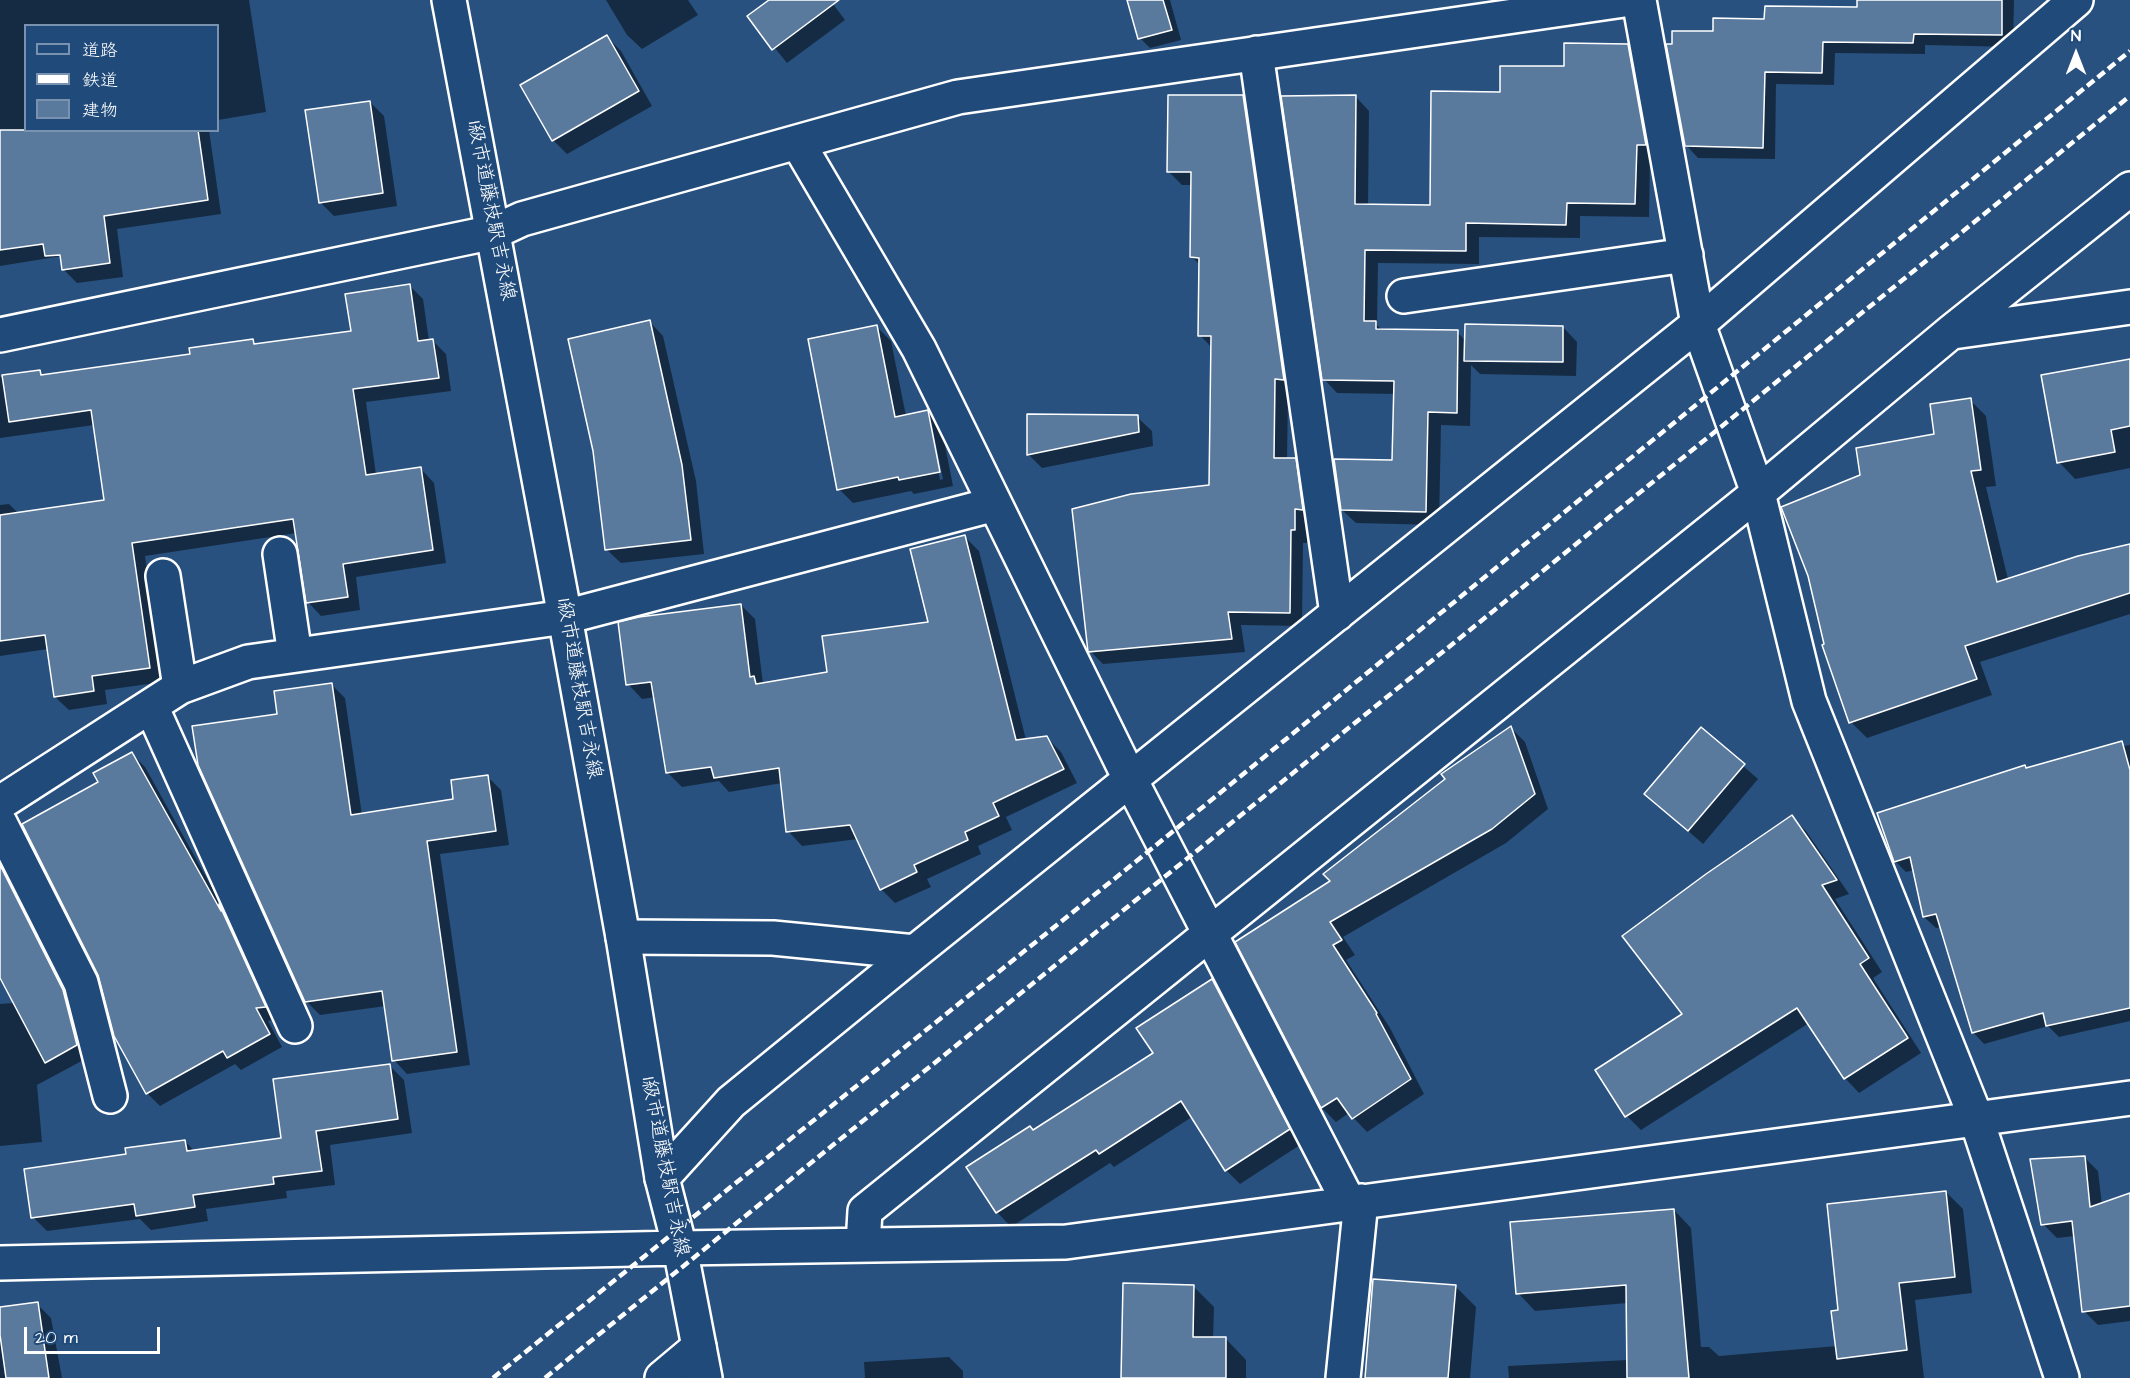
<!DOCTYPE html>
<html>
<head>
<meta charset="utf-8">
<style>
  body { margin:0 }
  #map { position:relative; width:2130px; height:1378px; overflow:hidden; background:#28517f; font-family:"Architects Daughter","Klee One",sans-serif }
  canvas { display:block }
  .legend { position:absolute; left:24px; top:24px; width:195px; height:108px; box-sizing:border-box; background:#1f4a7a; border:2px solid #7992af; margin:0; padding:8px 10px; list-style:none; font-size:18px; color:#fff }
  .legend li { display:flex; align-items:center; gap:12px; height:30px }
  .legend b { width:30px; border:2px solid #7992af }
  .north { position:absolute; left:2046px; top:24px; width:60px; height:60px; -webkit-text-stroke:4px #1f4a7a; paint-order:stroke; rotate:0deg; font-size:16px; font-weight:700; line-height:24px; text-align:center; color:#fff }
  .north::after { content:''; display:block; margin:auto; width:21px; height:27px; background:#fff; clip-path:polygon(50% 0,100% 100%,50% 72%,0 100%) }
  .scale { position:absolute; left:24px; top:1327px; width:136px; height:27px; box-sizing:border-box; border:3px solid #fff; border-top:0; padding-left:8px; font-size:18px; line-height:21px; white-space:nowrap; color:#fff; -webkit-text-stroke:4px #1f4a7a; paint-order:stroke }
</style>
</head>
<body>
<div id="map">
<canvas width="2130" height="1378"></canvas>
<ul class="legend">
<li><b style="height:8px;background:#1f4a7a"></b>道路</li>
<li><b style="height:8px;background:#fff"></b>鉄道</li>
<li><b style="height:16px;background:#5a7a9d"></b>建物</li>
</ul>
<div class="north">N</div>
<div class="scale">20 m</div>
</div>
<script>
const g = document.querySelector('canvas').getContext('2d');
g.lineJoin = 'round';
function paint(path, color) { g.fillStyle = color; g.fill(path, 'evenodd'); }
function trace(path, color, width, dash) { g.strokeStyle = color; g.lineWidth = width; g.lineCap = dash ? 'butt' : 'round'; g.setLineDash(dash || []); g.stroke(path); }
function write(font, color, halo, rows, align = 'center') {
  g.font = font + ' "Architects Daughter","Klee One",sans-serif'; g.lineWidth = 4.5; g.setLineDash([]); g.textBaseline = 'middle'; g.strokeStyle = halo; g.fillStyle = color; for (const [text, x, y, turn = 0] of rows) {
    g.save(); g.translate(x, y); g.rotate((+turn || 0) * Math.PI / 180); g.textAlign = isNaN(turn) ? turn : align; if (halo) g.strokeText(text, 0, 0); g.fillText(text, 0, 0); g.restore();
  }
}
paint(new Path2D(`
  M 0,0 L 249,0 L 266,112 L 218,120 L 218,26 L 26,26 L 26,130 L 209,130 L 221,214 L 117,229 L 123,277 L 77,283 L 64,270 L 62,256 L 0,266 Z
  M 606,0 L 688,0 L 698,15 L 642,49 L 627,35 Z
  M 771,0 L 830,0 L 845,20 L 787,63 L 749,16 Z
  M 1129,0 L 1170,0 L 1181,40 L 1150,48 L 1140,38 Z
  M 1858,0 L 2014,0 L 2013,47 L 1925,45 L 1925,54 L 1835,53 L 1834,85 L 1776,84 L 1775,159 L 1698,158 L 1686,145 L 1714,33 L 1766,21 L 1858,9 Z
  M 607,37 L 621,51 L 652,106 L 567,154 L 553,140 Z
  M 1627,45 L 1641,59 L 1659,158 L 1650,158 L 1649,217 L 1580,216 L 1580,238 L 1479,237 L 1479,264 L 1378,263 L 1377,325 L 1383,331 L 1457,332 L 1466,341 L 1563,327 L 1577,342 L 1576,376 L 1480,374 L 1471,365 L 1470,426 L 1441,425 L 1439,525 L 1356,523 L 1342,510 L 1394,462 L 1395,394 L 1337,393 L 1324,379 L 1356,97 L 1369,111 L 1368,206 L 1431,207 L 1501,94 Z
  M 1243,97 L 1256,110 L 1297,392 L 1288,392 L 1287,460 L 1295,460 L 1308,473 L 1307,543 L 1303,543 L 1302,626 L 1241,625 L 1245,652 L 1103,664 L 1090,651 L 1211,486 L 1212,348 L 1200,335 L 1200,265 L 1192,257 L 1193,185 L 1182,185 L 1169,172 Z
  M 370,102 L 384,116 L 397,206 L 334,216 L 320,202 Z
  M 410,286 L 423,299 L 429,341 L 432,340 L 446,354 L 451,391 L 366,402 L 376,475 L 421,469 L 434,483 L 446,563 L 356,577 L 360,610 L 321,616 L 308,602 L 297,533 L 145,556 L 163,682 L 105,690 L 107,704 L 69,710 L 55,697 L 48,649 L 0,656 L 0,505 L 9,504 L 19,514 L 105,501 L 94,425 L 0,438 L 0,377 L 40,372 L 44,376 L 191,355 L 252,340 L 257,345 L 353,333 Z
  M 649,321 L 663,336 L 696,481 L 704,554 L 621,563 L 606,549 Z
  M 877,327 L 891,341 L 906,416 L 927,411 L 941,425 L 953,486 L 914,494 L 911,491 L 853,503 L 839,489 ZM 929,426 L 932,426 L 943,479 L 940,480 Z
  M 2130,362 L 2130,468 L 2075,479 L 2059,462 Z
  M 1970,400 L 1986,416 L 1996,486 L 1986,487 L 2010,588 L 2130,574 L 2130,614 L 1980,662 L 1992,695 L 1867,738 L 1851,722 L 1862,476 L 1936,435 Z
  M 1137,417 L 1152,431 L 1153,446 L 1042,468 L 1028,454 Z
  M 965,537 L 979,551 L 1026,740 L 1047,738 L 1061,752 L 1077,783 L 1006,817 L 1012,830 L 978,846 L 981,854 L 927,879 L 931,887 L 895,903 L 881,889 L 858,839 L 802,846 L 788,831 L 782,783 L 729,792 L 719,781 L 682,787 L 668,773 L 655,697 L 642,699 L 628,684 L 741,605 L 755,619 L 763,684 L 828,673 L 930,623 Z
  M 331,684 L 345,698 L 362,815 L 455,801 L 488,777 L 501,790 L 509,845 L 440,854 L 470,1065 L 407,1074 L 394,1060 L 386,1006 L 320,1015 L 306,1001 L 279,715 Z
  M 1511,728 L 1525,742 L 1548,809 L 1506,843 L 1343,937 L 1355,955 L 1346,960 L 1390,1028 L 1424,1094 L 1367,1132 L 1349,1113 L 1336,1122 L 1322,1108 L 1237,943 L 1332,881 Z
  M 1701,729 L 1758,779 L 1703,844 L 1646,794 Z
  M 2121,743 L 2124,746 L 2130,745 L 2130,1021 L 2059,1037 L 2048,1026 L 1984,1044 L 1973,1032 L 1942,927 L 1936,928 L 1924,917 L 1914,870 L 1906,872 L 1895,861 L 2027,769 Z
  M 132,754 L 145,767 L 225,911 L 232,918 L 277,1019 L 268,1021 L 282,1047 L 241,1070 L 235,1064 L 160,1106 L 147,1093 L 100,783 Z
  M 1792,817 L 1806,831 L 1849,894 L 1835,899 L 1882,972 L 1873,978 L 1921,1053 L 1859,1093 L 1845,1078 L 1809,1023 L 1641,1130 L 1627,1116 Z
  M 0,856 L 75,1003 L 89,1057 L 37,1085 L 42,1142 L 0,1146 L 0,1004 L 13,1003 L 0,980 Z
  M 1212,981 L 1226,995 L 1303,1143 L 1240,1184 L 1226,1170 L 1192,1117 L 1114,1167 L 1110,1163 L 1011,1227 L 997,1212 L 968,1167 L 1033,1131 L 1155,1053 Z
  M 390,1066 L 404,1080 L 412,1133 L 330,1145 L 335,1185 L 286,1191 L 287,1198 L 206,1209 L 208,1221 L 151,1230 L 140,1219 L 47,1231 L 33,1217 L 128,1155 L 185,1141 L 195,1152 L 283,1140 Z
  M 2084,1157 L 2098,1171 L 2102,1205 L 2130,1195 L 2130,1321 L 2098,1325 L 2084,1311 L 2075,1236 L 2057,1238 L 2043,1224 Z
  M 1946,1192 L 1963,1209 L 1972,1293 L 1915,1300 L 1924,1378 L 1509,1378 L 1508,1366 L 1628,1360 L 1627,1303 L 1535,1311 L 1518,1293 L 1674,1210 L 1691,1228 L 1701,1347 L 1709,1347 L 1719,1356 L 1837,1346 L 1840,1311 Z
  M 1193,1286 L 1214,1307 L 1213,1339 L 1226,1339 L 1246,1360 L 1246,1378 L 1122,1378 Z
  M 1455,1286 L 1476,1307 L 1470,1378 L 1367,1378 Z
  M 37,1304 L 51,1318 L 62,1378 L 0,1378 L 0,1309 Z
  M 949,1357 L 963,1371 L 963,1378 L 865,1378 L 864,1362 Z`), '#0007');
const building = new Path2D(`
  M 769,0 L 839,0 L 772,50 L 747,16 Z
  M 1127,0 L 1163,0 L 1172,30 L 1138,39 Z
  M 1857,0 L 2002,0 L 2002,35 L 1914,34 L 1913,43 L 1823,42 L 1822,73 L 1765,72 L 1763,148 L 1685,146 L 1666,44 L 1672,44 L 1672,31 L 1713,31 L 1713,18 L 1764,19 L 1765,6 L 1857,7 Z
  M 607,35 L 639,91 L 552,141 L 520,85 Z
  M 1564,43 L 1628,44 L 1646,145 L 1637,145 L 1635,204 L 1567,203 L 1566,225 L 1466,223 L 1466,251 L 1365,250 L 1364,321 L 1376,321 L 1376,329 L 1458,330 L 1457,413 L 1428,412 L 1426,512 L 1341,510 L 1334,459 L 1392,460 L 1394,381 L 1322,380 L 1281,96 L 1356,95 L 1355,204 L 1430,205 L 1431,91 L 1500,92 L 1500,66 L 1564,66 Z
  M 1168,95 L 1243,95 L 1284,380 L 1275,379 L 1274,458 L 1296,458 L 1303,510 L 1295,509 L 1295,530 L 1291,530 L 1290,613 L 1228,612 L 1232,639 L 1088,652 L 1072,509 L 1131,494 L 1209,485 L 1211,336 L 1198,336 L 1199,258 L 1190,257 L 1191,172 L 1167,172 Z
  M 370,101 L 383,193 L 319,203 L 305,110 Z
  M 0,130 L 198,130 L 208,200 L 104,216 L 110,263 L 62,270 L 60,255 L 45,256 L 43,244 L 0,250 Z
  M 410,284 L 418,341 L 433,339 L 439,378 L 353,389 L 366,475 L 421,467 L 433,550 L 343,564 L 348,597 L 306,603 L 293,519 L 132,543 L 150,668 L 92,676 L 94,691 L 54,697 L 45,635 L 0,641 L 0,515 L 104,500 L 91,410 L 9,422 L 2,375 L 40,370 L 41,375 L 190,354 L 189,348 L 253,339 L 254,344 L 351,331 L 345,294 Z
  M 650,320 L 682,465 L 691,540 L 605,550 L 593,451 L 568,339 Z
  M 1465,324 L 1563,326 L 1563,362 L 1464,361 Z
  M 877,325 L 895,417 L 928,410 L 940,472 L 899,480 L 898,477 L 837,490 L 808,339 Z
  M 2130,359 L 2130,426 L 2111,430 L 2115,452 L 2057,463 L 2041,375 Z
  M 1971,398 L 1981,470 L 1971,471 L 1997,582 L 2078,556 L 2130,544 L 2130,593 L 1965,646 L 1977,679 L 1849,723 L 1822,645 L 1824,644 L 1808,576 L 1781,507 L 1860,475 L 1856,448 L 1934,434 L 1930,404 Z
  M 1027,414 L 1138,415 L 1139,432 L 1027,455 Z
  M 965,535 L 1016,740 L 1047,736 L 1064,769 L 993,803 L 999,816 L 965,832 L 968,840 L 914,865 L 917,872 L 880,890 L 850,825 L 786,832 L 779,768 L 714,778 L 711,767 L 666,773 L 651,682 L 626,685 L 618,622 L 639,617 L 741,604 L 750,677 L 754,676 L 756,684 L 827,672 L 822,636 L 928,622 L 910,549 Z
  M 332,683 L 351,815 L 453,799 L 451,780 L 488,775 L 496,831 L 427,841 L 457,1052 L 392,1061 L 382,991 L 305,1002 L 198,765 L 192,726 L 277,714 L 274,691 Z
  M 1511,726 L 1535,794 L 1492,829 L 1330,922 L 1342,940 L 1333,945 L 1377,1013 L 1376,1014 L 1411,1079 L 1352,1119 L 1337,1098 L 1321,1108 L 1235,942 L 1330,881 L 1323,874 L 1445,779 L 1441,774 Z
  M 1701,727 L 1745,764 L 1688,831 L 1644,794 Z
  M 2122,741 L 2130,770 L 2130,1008 L 2046,1026 L 2043,1013 L 1972,1033 L 1936,914 L 1923,917 L 1910,857 L 1894,862 L 1877,813 L 2025,765 L 2026,768 Z
  M 132,752 L 221,911 L 219,904 L 266,1007 L 256,1008 L 270,1034 L 227,1058 L 223,1051 L 146,1094 L 114,1036 L 98,975 L 22,824 L 98,782 L 93,773 Z
  M 1792,815 L 1837,880 L 1822,885 L 1869,958 L 1860,964 L 1908,1038 L 1844,1079 L 1797,1008 L 1625,1117 L 1595,1070 L 1682,1014 L 1622,936 L 1706,874 Z
  M 0,865 L 63,990 L 77,1045 L 45,1063 L 0,978 Z
  M 1212,979 L 1290,1129 L 1225,1171 L 1181,1101 L 1099,1154 L 1096,1150 L 996,1213 L 966,1167 L 1030,1126 L 1033,1130 L 1153,1053 L 1136,1028 Z
  M 390,1064 L 398,1119 L 316,1131 L 322,1171 L 273,1177 L 274,1184 L 193,1195 L 195,1207 L 136,1216 L 134,1204 L 31,1218 L 24,1169 L 126,1154 L 125,1148 L 185,1140 L 187,1151 L 281,1138 L 273,1079 Z
  M 2085,1156 L 2090,1207 L 2130,1193 L 2130,1306 L 2082,1312 L 2072,1221 L 2041,1225 L 2030,1159 Z
  M 1946,1191 L 1955,1277 L 1899,1283 L 1907,1350 L 1837,1359 L 1831,1311 L 1838,1310 L 1827,1204 Z
  M 1674,1209 L 1689,1378 L 1627,1378 L 1626,1285 L 1516,1294 L 1510,1222 Z
  M 1373,1279 L 1456,1285 L 1448,1378 L 1365,1378 Z
  M 1123,1283 L 1194,1285 L 1193,1337 L 1226,1337 L 1226,1378 L 1121,1378 Z
  M 38,1302 L 49,1378 L 6,1378 L 0,1335 L 0,1307 Z`);
paint(building, '#5a7a9d');
trace(building, '#fff', 1.5);
const street = new Path2D(`
  M 1639,0 L 1698,324 L 1758,493 L 1809,701 L 1976,1118 L 2062,1378
  M 1256,53 L 1337,614
  M 798,143 L 919,349 L 1130,779 L 1349,1203
  M 1404,296 L 1686,255
  M 1953,332 L 2130,307
  M 0,335 L 494,232 L 522,219 L 958,97 L 1624,0
  M 280,554 L 295,655
  M 163,576 L 180,687
  M 151,706 L 295,1026
  M 0,803 L 180,687 L 248,662 L 565,617 L 995,504
  M 0,823 L 81,983 L 110,1096
  M 623,937 L 773,938 L 915,952
  M 662,1178 L 731,1102 L 915,952 L 1698,324 L 2076,0
  M 863,1245 L 865,1211 L 1758,493 L 1951,332 L 2130,189
  M 680,1248 L 1066,1242 L 2130,1098
  M 662,1378 L 699,1347
  M 1343,1378 L 1361,1201`);
const secondary = new Path2D(`
  M 449,0 L 565,617 L 623,937 L 662,1178 L 680,1248 L 705,1378
  M 0,1263 L 680,1248`);
trace(street, '#fff', 38);
trace(secondary, '#fff', 38);
trace(street, '#1f4a7a', 33);
trace(secondary, '#1f4a7a', 33);
trace(new Path2D(`
  M 493,1378 L 1139,859 L 2130,51
  M 545,1378 L 2130,96`), '#fff', 4.5, [9, 4.5]);
write('20px', '#fff', '#1f4a7a', [
  ["1級市道藤枝駅吉永線",490,211,79],
  ["1級市道藤枝駅吉永線",578,689,80],
  ["1級市道藤枝駅吉永線",664,1167,79]
]);
</script>
</body>
</html>
